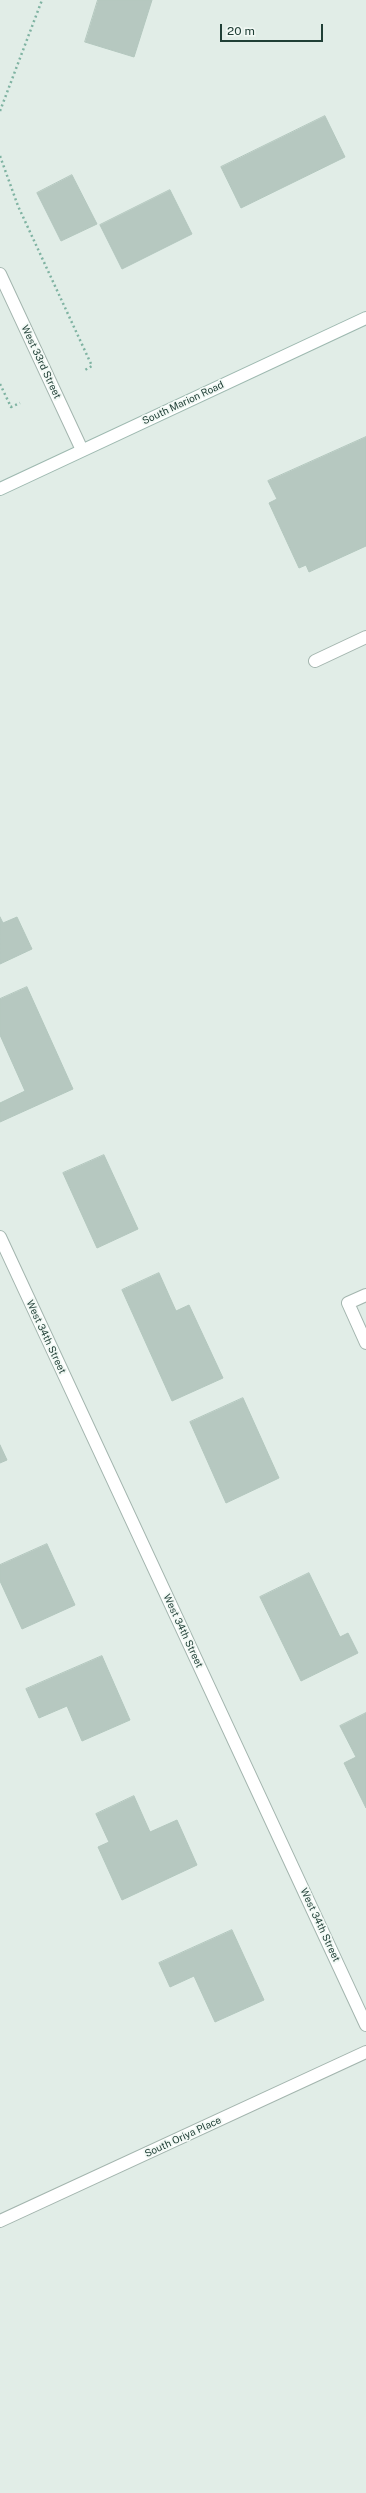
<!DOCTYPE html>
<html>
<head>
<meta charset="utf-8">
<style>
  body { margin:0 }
  #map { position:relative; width:366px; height:2493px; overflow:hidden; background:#e1ede7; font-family:"Public Sans",sans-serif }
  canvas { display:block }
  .scale { position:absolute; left:220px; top:24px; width:103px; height:18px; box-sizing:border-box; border:2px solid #203f36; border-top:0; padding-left:5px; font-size:12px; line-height:14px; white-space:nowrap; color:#203f36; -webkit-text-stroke:3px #f2f9f5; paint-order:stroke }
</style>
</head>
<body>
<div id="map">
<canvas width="366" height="2493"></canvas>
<div class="scale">20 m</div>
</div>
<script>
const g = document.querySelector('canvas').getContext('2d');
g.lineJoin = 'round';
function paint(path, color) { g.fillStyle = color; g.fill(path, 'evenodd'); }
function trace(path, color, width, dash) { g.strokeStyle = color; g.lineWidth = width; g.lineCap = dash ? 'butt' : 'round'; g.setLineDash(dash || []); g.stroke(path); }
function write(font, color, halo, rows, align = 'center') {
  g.font = font + ' "Public Sans",sans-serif'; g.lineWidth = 3.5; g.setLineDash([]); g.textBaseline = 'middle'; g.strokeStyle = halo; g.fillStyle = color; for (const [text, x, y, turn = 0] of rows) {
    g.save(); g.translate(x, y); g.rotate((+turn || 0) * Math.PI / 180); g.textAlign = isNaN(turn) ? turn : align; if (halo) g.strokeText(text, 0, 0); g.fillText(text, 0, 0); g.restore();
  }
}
const building = new Path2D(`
  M 98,0 L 152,0 L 134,57 L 85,42 Z
  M 325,116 L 345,157 L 241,208 L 221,167 Z
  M 72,175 L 97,224 L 61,241 L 37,193 Z
  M 170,190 L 192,234 L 122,269 L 100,225 Z
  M 366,437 L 366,546 L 309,572 L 306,565 L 299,568 L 269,503 L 277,499 L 268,481 Z
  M 0,917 L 3,923 L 17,917 L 32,949 L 0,964 Z
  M 27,987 L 73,1089 L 0,1122 L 0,1103 L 25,1091 L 0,1035 L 0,999 Z
  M 104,1155 L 138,1229 L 97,1248 L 63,1173 Z
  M 159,1273 L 176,1311 L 189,1305 L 223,1378 L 172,1401 L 122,1290 Z
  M 243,1398 L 279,1478 L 226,1503 L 190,1422 Z
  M 0,1445 L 7,1460 L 0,1463 Z
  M 47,1544 L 75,1605 L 22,1629 L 0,1581 L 0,1565 Z
  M 309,1573 L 340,1637 L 348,1633 L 358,1653 L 301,1681 L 260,1597 Z
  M 102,1656 L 130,1720 L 82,1741 L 67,1706 L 39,1718 L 26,1689 Z
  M 366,1713 L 366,1808 L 344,1763 L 356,1757 L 340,1726 Z
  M 134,1796 L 150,1832 L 177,1820 L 197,1865 L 122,1900 L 98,1847 L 109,1842 L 96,1814 Z
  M 232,1930 L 264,2000 L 215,2022 L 194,1976 L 170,1987 L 159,1963 Z`);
paint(building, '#b6c8c0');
trace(building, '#b3c7be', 1);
const service = new Path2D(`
  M 315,661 L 366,637
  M 366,1295 L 348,1303 L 366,1343`);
const minor = new Path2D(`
  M 0,274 L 82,450
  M 0,1237 L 366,2025
  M 0,2221 L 366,2052`);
const secondary = new Path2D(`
  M 0,489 L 366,318`);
trace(service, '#a3b5ae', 14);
trace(minor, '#a3b5ae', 14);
trace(secondary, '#9eb9b0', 14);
trace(new Path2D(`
  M 0,111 L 42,0
  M 0,156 L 18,206 L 92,366 L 85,370
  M 0,384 L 11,407 L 20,403`), '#7fb3a2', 2.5, [2, 3]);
trace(service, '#fff', 12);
trace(minor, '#fff', 12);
trace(secondary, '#fff', 12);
write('10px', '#203f36', '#f2f9f5', [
  ["West 33rd Street",41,362,65],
  ["South Marion Road",183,403,-25],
  ["West 34th Street",46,1337,65],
  ["West 34th Street",183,1631,65],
  ["West 34th Street",320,1925,65],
  ["South Oriya Place",183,2137,-25]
]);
</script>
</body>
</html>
